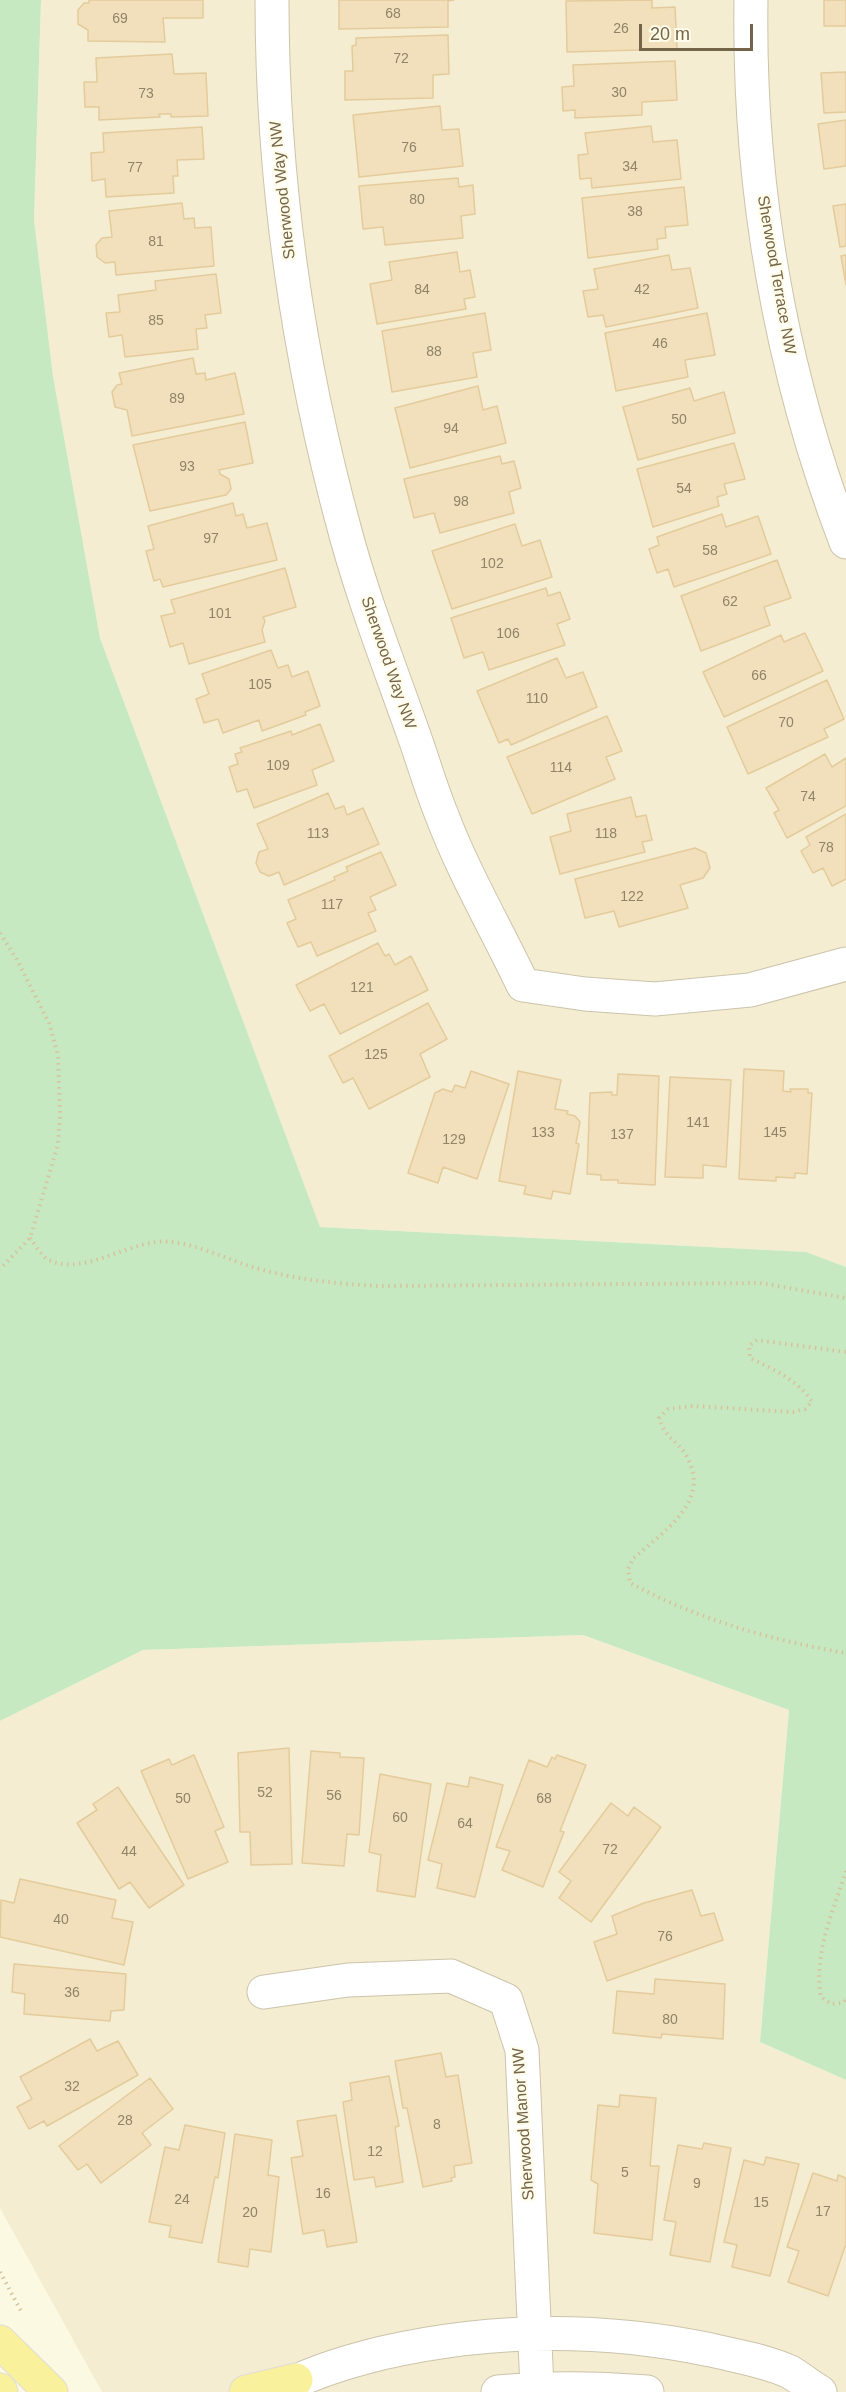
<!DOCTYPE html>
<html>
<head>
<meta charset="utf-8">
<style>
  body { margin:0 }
  #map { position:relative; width:846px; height:2392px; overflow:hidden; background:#fcf9e3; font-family:Arial,sans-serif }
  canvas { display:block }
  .scale { position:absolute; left:639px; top:24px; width:114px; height:27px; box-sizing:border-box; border:3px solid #746449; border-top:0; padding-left:8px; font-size:18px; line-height:21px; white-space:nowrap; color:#746449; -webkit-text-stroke:4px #fffce9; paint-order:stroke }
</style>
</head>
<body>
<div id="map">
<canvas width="846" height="2392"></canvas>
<div class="scale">20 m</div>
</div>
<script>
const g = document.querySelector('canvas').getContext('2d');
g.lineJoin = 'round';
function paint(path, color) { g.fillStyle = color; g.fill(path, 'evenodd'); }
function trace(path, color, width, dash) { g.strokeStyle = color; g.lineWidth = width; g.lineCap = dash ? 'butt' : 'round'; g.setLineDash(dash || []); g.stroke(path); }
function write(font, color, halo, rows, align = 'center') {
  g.font = font + ' Arial,sans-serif'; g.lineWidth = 4.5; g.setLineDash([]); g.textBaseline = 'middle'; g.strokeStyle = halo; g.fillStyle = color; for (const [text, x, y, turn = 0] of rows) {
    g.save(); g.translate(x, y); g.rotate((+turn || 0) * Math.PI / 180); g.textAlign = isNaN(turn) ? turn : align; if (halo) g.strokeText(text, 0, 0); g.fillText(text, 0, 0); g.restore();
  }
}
paint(new Path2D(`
  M 41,0 L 846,0 L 846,1267 L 806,1252 L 320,1227 L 100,638 L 53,376 L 34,220 Z
  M 583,1635 L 789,1710 L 760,2042 L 846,2080 L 846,2392 L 102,2392 L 0,2208 L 0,1721 L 143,1650 Z`), '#f4edd2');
paint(new Path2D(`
  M 0,0 L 41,0 L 34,220 L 53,376 L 100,638 L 320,1227 L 806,1252 L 846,1267 L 846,2080 L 760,2042 L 789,1710 L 583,1635 L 143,1650 L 0,1721 Z`), '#c7e9c2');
const building = new Path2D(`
  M 89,0 L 203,0 L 203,18 L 163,18 L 165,42 L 88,41 L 88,30 L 78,24 L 78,10 L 84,3 L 89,3 Z
  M 339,0 L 454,0 L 448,1 L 448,27 L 339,29 Z
  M 652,0 L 652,8 L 675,7 L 677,49 L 567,52 L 566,1 Z
  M 824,0 L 846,0 L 846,26 L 824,26 Z
  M 448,35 L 449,74 L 433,75 L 433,98 L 345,100 L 345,71 L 353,71 L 352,46 L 356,45 L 356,38 Z
  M 172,54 L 174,74 L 206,73 L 208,116 L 171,117 L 171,114 L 159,114 L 160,117 L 99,120 L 99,107 L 85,107 L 84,82 L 97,82 L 96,58 Z
  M 675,61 L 677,100 L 642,102 L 642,115 L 575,118 L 575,110 L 563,111 L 562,87 L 574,86 L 573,65 Z
  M 846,72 L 846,112 L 824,113 L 821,73 Z
  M 440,106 L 442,130 L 459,129 L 463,166 L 359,177 L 353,115 Z
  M 846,120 L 846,166 L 824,169 L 818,124 Z
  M 651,126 L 653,142 L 677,140 L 681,179 L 592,188 L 591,178 L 580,179 L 578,155 L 588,154 L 585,133 Z
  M 202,127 L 204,159 L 177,160 L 178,176 L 173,176 L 174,193 L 106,197 L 105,179 L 92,181 L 91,153 L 104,152 L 103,133 Z
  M 458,178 L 459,187 L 473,185 L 475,214 L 461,216 L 463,238 L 385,245 L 383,227 L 363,229 L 359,186 Z
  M 684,187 L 688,225 L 665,227 L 666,238 L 657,239 L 658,249 L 588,258 L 582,198 Z
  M 182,203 L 184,219 L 194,218 L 195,228 L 211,227 L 214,266 L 116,275 L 115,262 L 105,263 L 97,257 L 96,245 L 102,238 L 112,237 L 109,211 Z
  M 846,204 L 846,246 L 840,247 L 833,206 Z
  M 457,252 L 460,272 L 470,270 L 475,297 L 464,299 L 466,309 L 377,324 L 370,284 L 392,280 L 389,262 Z
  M 669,255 L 672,270 L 690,268 L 698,308 L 606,327 L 603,315 L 588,317 L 583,291 L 598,289 L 594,269 Z
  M 846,255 L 846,285 L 841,256 Z
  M 216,274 L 221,313 L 205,315 L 207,328 L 196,329 L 198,349 L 125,357 L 122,335 L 109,337 L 106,313 L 120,312 L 118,295 L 156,290 L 155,281 Z
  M 485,313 L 491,350 L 473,353 L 477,377 L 392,392 L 382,331 Z
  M 707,313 L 715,355 L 685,360 L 688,377 L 616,391 L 605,333 Z
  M 193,358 L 196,374 L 205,373 L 206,380 L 235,373 L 244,414 L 132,436 L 127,410 L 115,407 L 112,392 L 117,385 L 122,384 L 119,373 Z
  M 478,386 L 483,410 L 497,406 L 506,443 L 410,468 L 395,408 Z
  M 690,388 L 694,401 L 724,392 L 735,433 L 638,460 L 623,407 Z
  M 245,422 L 253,463 L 219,470 L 220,474 L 229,479 L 231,489 L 226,495 L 150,511 L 133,445 Z
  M 734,443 L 745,479 L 724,484 L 727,494 L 717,497 L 719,506 L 653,527 L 637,469 Z
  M 500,456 L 502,464 L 514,461 L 521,488 L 509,492 L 514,513 L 440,533 L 434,513 L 414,518 L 404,479 Z
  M 233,503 L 236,516 L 243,514 L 247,528 L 267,523 L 277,560 L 163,587 L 160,579 L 154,581 L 146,551 L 154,549 L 148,526 Z
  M 722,514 L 726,527 L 758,516 L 771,554 L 674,587 L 668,569 L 657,573 L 649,549 L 659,545 L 657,537 Z
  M 515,524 L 522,546 L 540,540 L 552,577 L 452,609 L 432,551 Z
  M 777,560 L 791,598 L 764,607 L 770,625 L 701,651 L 681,596 Z
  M 285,568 L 296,607 L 263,617 L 265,621 L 262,630 L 265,642 L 189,664 L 183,643 L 170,647 L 161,616 L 175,613 L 171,600 Z
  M 546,588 L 548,596 L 560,592 L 570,619 L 557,624 L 565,645 L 489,670 L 483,652 L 464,658 L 451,618 Z
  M 805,633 L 823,671 L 724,717 L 703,672 L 781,635 L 784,642 Z
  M 271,650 L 278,668 L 288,665 L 292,677 L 308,671 L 320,706 L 305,712 L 306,715 L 262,731 L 259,720 L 223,733 L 218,719 L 204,723 L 196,699 L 209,694 L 202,674 Z
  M 557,658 L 566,678 L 583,672 L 597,707 L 511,745 L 508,739 L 499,743 L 477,691 Z
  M 827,680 L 844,719 L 824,729 L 828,737 L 748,774 L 727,727 Z
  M 607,716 L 622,751 L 606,757 L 615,779 L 532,814 L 507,757 Z
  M 320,724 L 334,761 L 312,770 L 317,785 L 254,808 L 247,789 L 237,792 L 229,767 L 238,764 L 235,754 L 242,752 L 240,748 L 291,731 L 292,735 Z
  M 825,754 L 832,767 L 846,758 L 846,806 L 787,838 L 774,813 L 779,810 L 766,788 Z
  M 328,793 L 335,809 L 344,806 L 347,815 L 363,808 L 379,844 L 284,885 L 279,872 L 269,876 L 260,872 L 256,863 L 259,852 L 268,849 L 257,824 Z
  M 631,797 L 636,817 L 646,815 L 652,840 L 642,842 L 645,852 L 560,874 L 550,837 L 571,831 L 567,814 Z
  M 846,814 L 846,879 L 832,886 L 823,868 L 813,873 L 801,851 L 810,845 L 806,837 Z
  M 695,848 L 706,853 L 710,868 L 703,878 L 680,885 L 688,908 L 619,927 L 614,911 L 585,918 L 575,879 Z
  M 381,852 L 396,885 L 370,897 L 376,910 L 368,913 L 376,931 L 317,956 L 311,942 L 298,947 L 287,923 L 296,919 L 288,900 L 335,880 L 334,877 L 348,871 L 346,867 Z
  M 378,943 L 385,956 L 389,954 L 395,965 L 411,956 L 428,990 L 340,1034 L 324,1004 L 310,1011 L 296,985 Z
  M 428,1003 L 447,1039 L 420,1054 L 430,1077 L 369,1109 L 353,1078 L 343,1083 L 329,1056 Z
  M 744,1069 L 784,1071 L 783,1091 L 791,1092 L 790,1089 L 808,1089 L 808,1093 L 812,1093 L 807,1174 L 795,1173 L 795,1178 L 776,1177 L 776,1181 L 739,1179 Z
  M 471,1071 L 509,1084 L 477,1179 L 443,1167 L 438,1183 L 408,1173 L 435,1093 L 443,1089 L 452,1092 L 455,1085 L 465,1088 Z
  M 518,1071 L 561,1080 L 555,1109 L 568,1111 L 567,1114 L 575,1116 L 580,1122 L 576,1143 L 579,1144 L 570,1194 L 553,1191 L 551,1199 L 524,1194 L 526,1186 L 499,1181 Z
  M 618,1074 L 659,1076 L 655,1185 L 618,1183 L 618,1180 L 601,1180 L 601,1175 L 587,1174 L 590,1093 L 612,1092 L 612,1095 L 617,1095 Z
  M 670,1077 L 731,1080 L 726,1167 L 703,1165 L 703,1178 L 665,1177 Z
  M 289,1748 L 292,1864 L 251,1865 L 250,1832 L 240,1832 L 238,1753 Z
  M 311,1751 L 340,1753 L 340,1757 L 364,1758 L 359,1835 L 347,1834 L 344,1866 L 302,1863 Z
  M 194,1755 L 224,1827 L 215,1831 L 228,1862 L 188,1879 L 141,1771 L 169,1759 L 172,1765 Z
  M 557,1755 L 586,1765 L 560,1831 L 564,1832 L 543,1887 L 502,1870 L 510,1851 L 496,1847 L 529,1760 L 547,1767 L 552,1757 L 555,1759 Z
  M 380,1774 L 431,1784 L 415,1897 L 377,1891 L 381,1855 L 369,1852 Z
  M 470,1777 L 503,1785 L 475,1897 L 437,1888 L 442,1864 L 428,1860 L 447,1783 L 468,1787 Z
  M 118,1787 L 184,1885 L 149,1908 L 130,1882 L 119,1889 L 77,1823 L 97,1810 L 93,1804 Z
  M 611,1803 L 628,1816 L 634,1807 L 661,1827 L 591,1922 L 559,1898 L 571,1881 L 559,1872 Z
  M 20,1879 L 116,1900 L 112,1918 L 133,1922 L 124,1965 L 0,1937 L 1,1900 L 14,1903 Z
  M 692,1890 L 701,1916 L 714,1913 L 723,1940 L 607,1981 L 594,1942 L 617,1934 L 612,1916 L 644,1903 Z
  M 14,1964 L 126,1974 L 124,2010 L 111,2011 L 110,2021 L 24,2014 L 25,1994 L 12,1992 Z
  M 655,1979 L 725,1984 L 723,2039 L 662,2034 L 661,2038 L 613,2033 L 617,1991 L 654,1994 Z
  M 90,2039 L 97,2051 L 118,2041 L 138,2075 L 47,2126 L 44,2121 L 29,2129 L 17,2107 L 32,2099 L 20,2077 Z
  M 441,2053 L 446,2077 L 458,2075 L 472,2163 L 454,2166 L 455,2177 L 451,2178 L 452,2181 L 423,2187 L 407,2108 L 403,2108 L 395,2061 Z
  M 389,2076 L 399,2126 L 395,2127 L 403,2182 L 376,2187 L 374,2177 L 354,2180 L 343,2102 L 352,2100 L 350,2083 Z
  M 150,2078 L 173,2109 L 142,2133 L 151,2145 L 101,2183 L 87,2164 L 78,2170 L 59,2146 Z
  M 620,2095 L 656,2098 L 650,2166 L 659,2166 L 652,2240 L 594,2233 L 598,2184 L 591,2180 L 598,2105 L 619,2107 Z
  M 336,2115 L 357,2242 L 327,2247 L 324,2230 L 303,2234 L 291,2158 L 303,2156 L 297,2121 Z
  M 185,2125 L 225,2133 L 218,2178 L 215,2177 L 202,2243 L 169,2237 L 171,2226 L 149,2222 L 165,2147 L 179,2150 Z
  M 235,2134 L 272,2140 L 268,2175 L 279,2177 L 271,2252 L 250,2249 L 248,2267 L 218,2262 Z
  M 704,2143 L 731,2148 L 710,2262 L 670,2255 L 676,2222 L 664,2220 L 678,2145 L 702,2149 Z
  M 766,2157 L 799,2164 L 770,2276 L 732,2267 L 737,2245 L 724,2242 L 744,2160 L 764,2165 Z
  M 813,2173 L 837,2181 L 838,2175 L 846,2178 L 846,2244 L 828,2296 L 788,2282 L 799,2251 L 787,2247 Z`);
paint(building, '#f1e0bb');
trace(building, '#e4cb9b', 1.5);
const minor = new Path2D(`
  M 272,0 C 272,181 298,360 346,535 C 364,601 389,665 412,730 C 422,757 430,786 441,813 C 463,872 496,928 523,985 L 585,994 L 655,999 L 750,990 L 846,964
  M 751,0 C 748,184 780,370 846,542
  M 264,1992 L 348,1980 L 451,1976 L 506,2000 L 522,2050 L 537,2388
  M 275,2392 C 308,2373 345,2362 382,2353 C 491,2328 601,2327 711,2350 C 736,2356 767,2361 790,2372 C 800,2378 810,2386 820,2392
  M 498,2392 C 548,2387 597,2388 647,2392`);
const major = new Path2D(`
  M 0,2342 L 51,2392
  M 0,2390 L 1,2392
  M 246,2392 L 296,2380`);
trace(minor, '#cdc3aa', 35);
trace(major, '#e0ddd7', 35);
trace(new Path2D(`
  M 0,933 L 16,958 L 49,1023 L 58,1055 L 60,1116 L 58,1144 L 30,1238 L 0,1269
  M 30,1238 C 36,1246 42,1258 51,1261 C 87,1276 134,1237 171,1242 C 201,1245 230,1261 259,1269 C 299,1280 338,1284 380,1286 L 760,1283 L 846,1298
  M 846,1352 L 757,1340 L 749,1346 L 750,1358 C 774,1370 797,1379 812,1402 L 805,1409 L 793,1412 L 693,1406 L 668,1409 L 659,1418 C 666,1440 676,1439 686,1455 C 713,1502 663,1531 633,1559 L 628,1569 L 630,1583 C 697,1619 770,1640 846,1653
  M 846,1871 C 833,1911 813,1955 821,1997 L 831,2004 L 843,2003 L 846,1999
  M 0,2272 L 21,2311`), '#d6c39e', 4, [1.5, 4.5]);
trace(minor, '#fff', 33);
trace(major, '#faf19c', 33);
write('14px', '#938366', null, [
  ["68",393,14],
  ["69",120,19],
  ["26",621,29],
  ["72",401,59],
  ["30",619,93],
  ["73",146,94],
  ["76",409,148],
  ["34",630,167],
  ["77",135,168],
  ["80",417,200],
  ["38",635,212],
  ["81",156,242],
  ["84",422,290],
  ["42",642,290],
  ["85",156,321],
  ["46",660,344],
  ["88",434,352],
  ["89",177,399],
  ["50",679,420],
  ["94",451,429],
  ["93",187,467],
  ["54",684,489],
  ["98",461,502],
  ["97",211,539],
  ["58",710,551],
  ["102",492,564],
  ["62",730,602],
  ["101",220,614],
  ["106",508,634],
  ["66",759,676],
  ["105",260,685],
  ["110",537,699],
  ["70",786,723],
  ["109",278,766],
  ["114",561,768],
  ["74",808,797],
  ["113",318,834],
  ["118",606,834],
  ["78",826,848],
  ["122",632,897],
  ["117",332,905],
  ["121",362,988],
  ["125",376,1055],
  ["141",698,1123],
  ["133",543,1133],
  ["145",775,1133],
  ["137",622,1135],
  ["129",454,1140],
  ["52",265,1793],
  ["56",334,1796],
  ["50",183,1799],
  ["68",544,1799],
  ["60",400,1818],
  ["64",465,1824],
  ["72",610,1850],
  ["44",129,1852],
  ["40",61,1920],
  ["76",665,1937],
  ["36",72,1993],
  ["80",670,2020],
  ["32",72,2087],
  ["28",125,2121],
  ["8",437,2125],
  ["12",375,2152],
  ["5",625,2173],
  ["9",697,2184],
  ["16",323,2194],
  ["24",182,2200],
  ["15",761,2203],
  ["17",823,2212],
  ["20",250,2213]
]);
write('16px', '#746449', '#fffce9', [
  ["Sherwood Way NW",283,190,-96],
  ["Sherwood Terrace NW",776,275,80],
  ["Sherwood Way NW",388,663,71],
  ["Sherwood Manor NW",524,2124,-94]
]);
</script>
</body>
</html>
